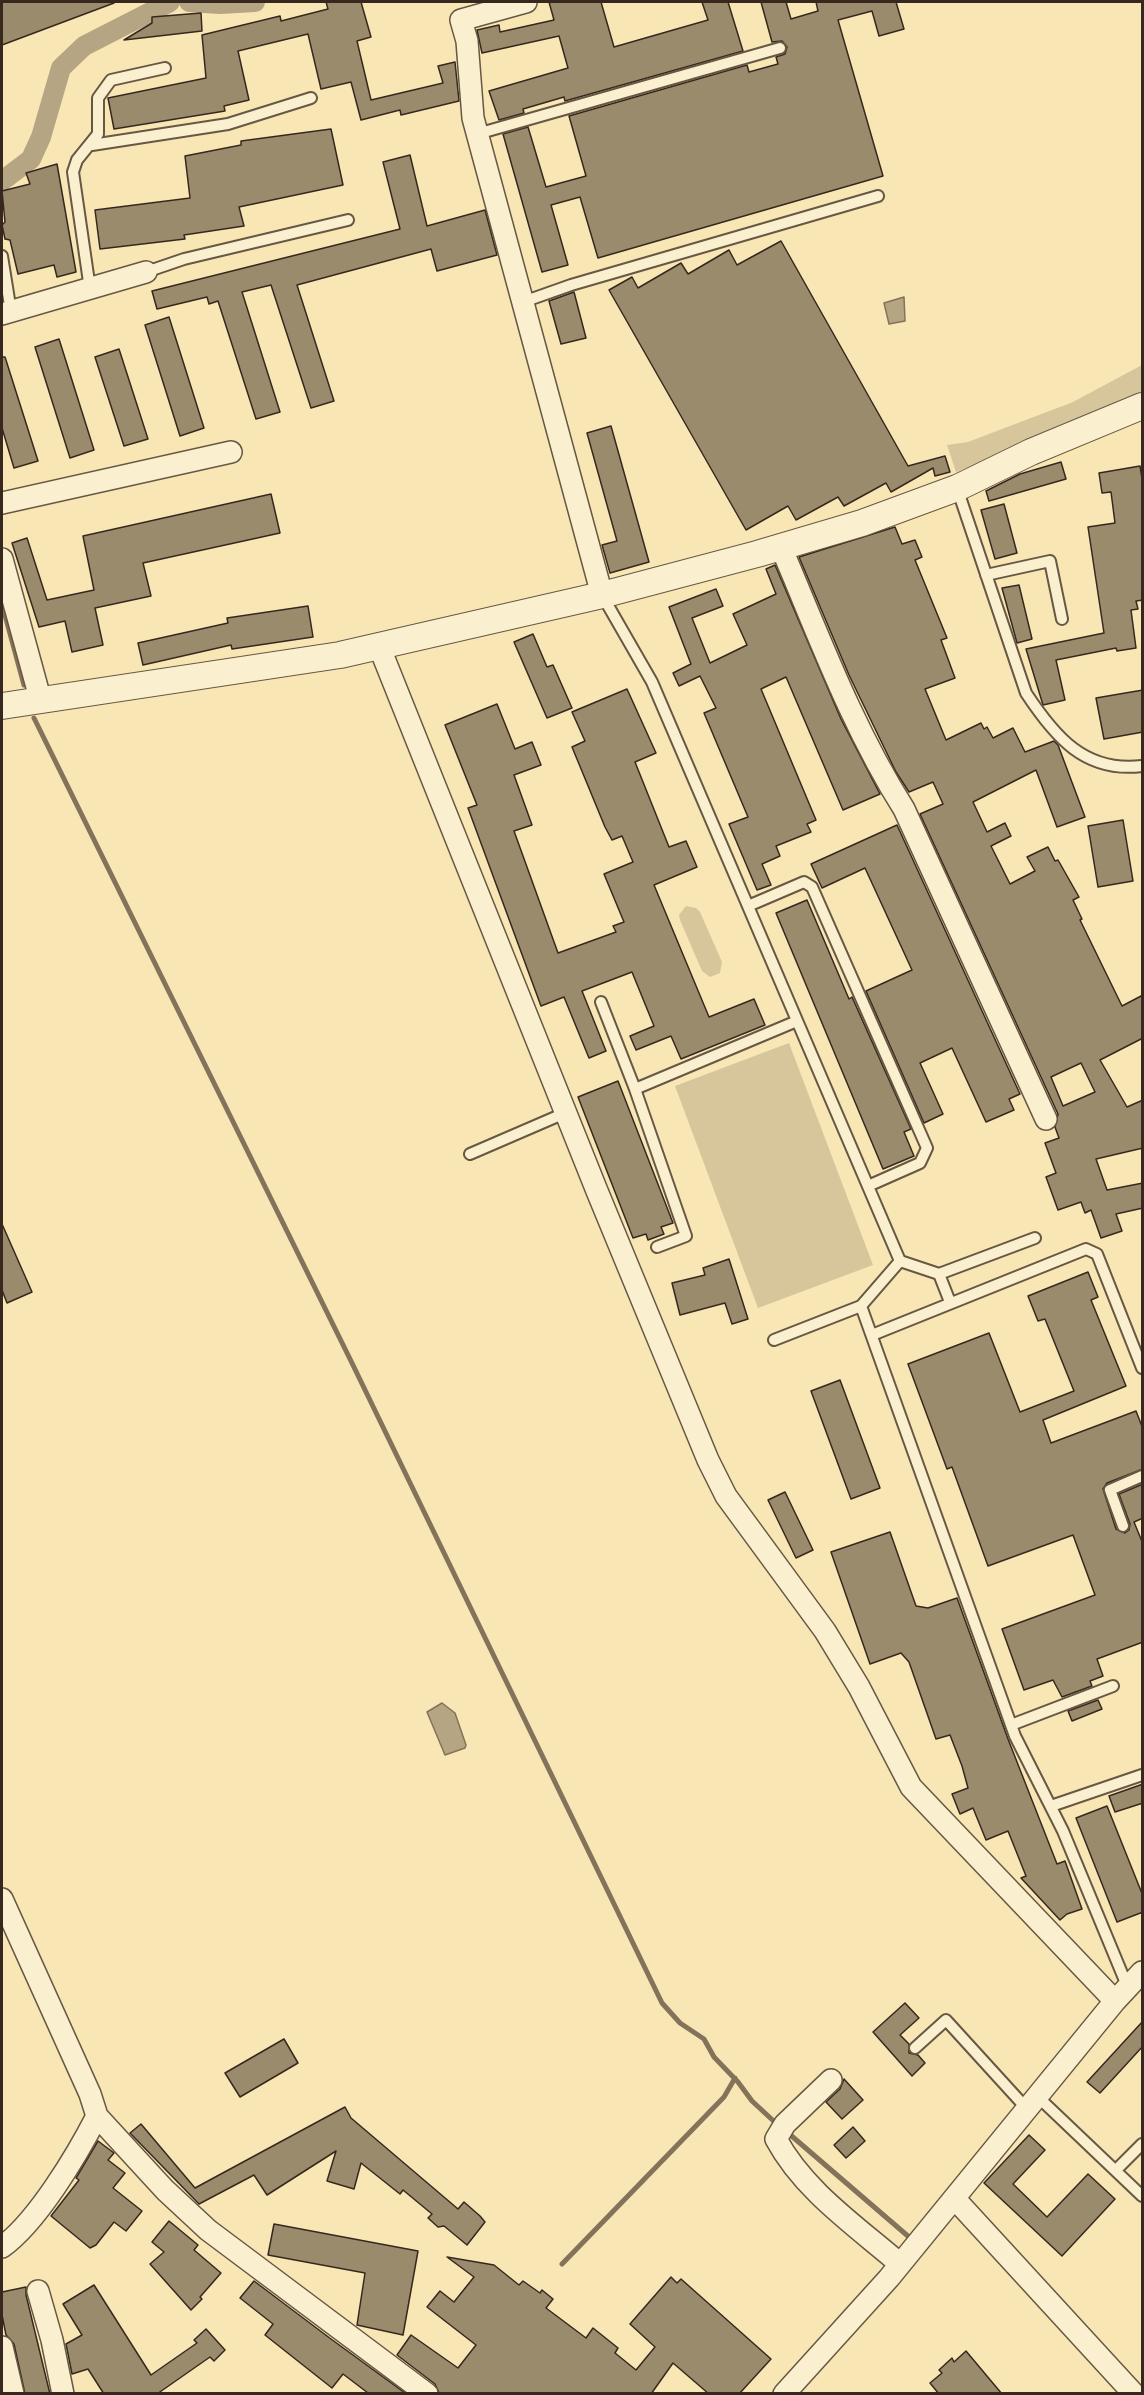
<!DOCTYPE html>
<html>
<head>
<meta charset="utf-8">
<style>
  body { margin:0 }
  #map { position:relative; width:1144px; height:2395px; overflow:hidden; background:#f8e6b5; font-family:"Gentium Book Plus",serif }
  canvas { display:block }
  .frame { position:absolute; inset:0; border:3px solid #37281f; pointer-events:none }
</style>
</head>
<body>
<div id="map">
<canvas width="1144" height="2395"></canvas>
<div class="frame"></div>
</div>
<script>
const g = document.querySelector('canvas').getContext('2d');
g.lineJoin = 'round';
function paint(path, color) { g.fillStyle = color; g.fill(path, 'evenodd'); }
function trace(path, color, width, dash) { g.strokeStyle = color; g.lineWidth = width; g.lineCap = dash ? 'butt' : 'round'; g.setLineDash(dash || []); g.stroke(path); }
paint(new Path2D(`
  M 1142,365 L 1142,397 L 956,472 L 947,445 L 968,442 L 1073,402 Z
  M 686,906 L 696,908 L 700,912 L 722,962 L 720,973 L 710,977 L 702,971 L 680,920 L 679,915 Z
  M 789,1043 L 873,1265 L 758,1308 L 675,1086 Z`), '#d7c69c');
const water = new Path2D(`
  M 904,297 L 905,321 L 889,324 L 884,303 Z
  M 442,1703 L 455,1713 L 466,1745 L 465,1748 L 445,1755 L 427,1712 Z`);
paint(water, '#b6a582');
trace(water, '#83735a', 1.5);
trace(new Path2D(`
  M 2,604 L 24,685
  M 34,718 L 351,1361 L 662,2003 L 680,2023 L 704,2039 L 714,2057 L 738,2082 L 752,2101 L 779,2126
  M 787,2132 L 909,2237
  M 562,2264 L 724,2097 L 735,2078`), '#83735a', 5);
trace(new Path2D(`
  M 189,2 L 220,4 L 255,2
  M 2,181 L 31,159 L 41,137 L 61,68 L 84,46 L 170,2`), '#b6a582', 20);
const building = new Path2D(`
  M 2,2 L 113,2 L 114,3 L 2,45 Z
  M 326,2 L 361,2 L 371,37 L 357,41 L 371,100 L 443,83 L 438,66 L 455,62 L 459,101 L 401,115 L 400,110 L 361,120 L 351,82 L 321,89 L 308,34 L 238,51 L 249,100 L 224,106 L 225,111 L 114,129 L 108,98 L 206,78 L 202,35 L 280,16 L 281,21 L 328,9 Z
  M 549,2 L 601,2 L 614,47 L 708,20 L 702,2 L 728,2 L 743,51 L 565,101 L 564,97 L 523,109 L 524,113 L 499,120 L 489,91 L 568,68 L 559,36 L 482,53 L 477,30 L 499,25 L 500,32 L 554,20 Z
  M 761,2 L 786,2 L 791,19 L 818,11 L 816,2 L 896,2 L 904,29 L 879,36 L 872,11 L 838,20 L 883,176 L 598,258 L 580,197 L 551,205 L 568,265 L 542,272 L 503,134 L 528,127 L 546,187 L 586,176 L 569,116 L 747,65 L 749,72 L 778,64 L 776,57 L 785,54 L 787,47 L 782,41 L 772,42 Z
  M 201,13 L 202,31 L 124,40 L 152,23 L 152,17 Z
  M 331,129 L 343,185 L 239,207 L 244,226 L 184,235 L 185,239 L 100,249 L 95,210 L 190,198 L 185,156 L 241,145 L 241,141 Z
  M 410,155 L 427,226 L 485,210 L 497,255 L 437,271 L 431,249 L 297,285 L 334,401 L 311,408 L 271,285 L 242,292 L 280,412 L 256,419 L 218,301 L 209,304 L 207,297 L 157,309 L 152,291 L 400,229 L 383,162 Z
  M 57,164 L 76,272 L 57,277 L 54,265 L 18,274 L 10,240 L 5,239 L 2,225 L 5,222 L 2,191 L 30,184 L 26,173 Z
  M 781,241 L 908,466 L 945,456 L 950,472 L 935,476 L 933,468 L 891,492 L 886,483 L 844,506 L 838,497 L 796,520 L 788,506 L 746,530 L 609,290 L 632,277 L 638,288 L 681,263 L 688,274 L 729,250 L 737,265 Z
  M 574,292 L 586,338 L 561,344 L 549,301 Z
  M 169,317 L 204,428 L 180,436 L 145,325 Z
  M 59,339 L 94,450 L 70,458 L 35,347 Z
  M 119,349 L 148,439 L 124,446 L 95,357 Z
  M 2,357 L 5,357 L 38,461 L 14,468 L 2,428 Z
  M 611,426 L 649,562 L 610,573 L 602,545 L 617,541 L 587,433 Z
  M 1061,462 L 1066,479 L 989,501 L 986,491 L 1020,474 Z
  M 1140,466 L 1143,485 L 1143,600 L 1136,601 L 1138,609 L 1131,610 L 1136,648 L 1117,651 L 1116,648 L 1056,660 L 1065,700 L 1043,705 L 1026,649 L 1104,633 L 1088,527 L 1115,523 L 1111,492 L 1102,493 L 1099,473 Z
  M 271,494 L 280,533 L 143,563 L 151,596 L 95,608 L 103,645 L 72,652 L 65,621 L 39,627 L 12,543 L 27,538 L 47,600 L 94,590 L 83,536 Z
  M 1004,504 L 1017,553 L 995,559 L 981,510 Z
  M 895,527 L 902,544 L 915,540 L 922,557 L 915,560 L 947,638 L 941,640 L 955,678 L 925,689 L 946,740 L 981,723 L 984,729 L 987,727 L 993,738 L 1013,728 L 1025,752 L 1054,741 L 1058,745 L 1085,817 L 1057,827 L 1036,770 L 973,802 L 987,832 L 1005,823 L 1011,836 L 991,846 L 1010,884 L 1035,871 L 1027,857 L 1048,847 L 1055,861 L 1058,860 L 1079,897 L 1073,900 L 1082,919 L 1080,920 L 1122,1006 L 1143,995 L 1143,1038 L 1100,1060 L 1127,1107 L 1143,1100 L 1143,1148 L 1096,1159 L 1107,1190 L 1143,1183 L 1143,1208 L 1116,1214 L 1122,1231 L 1101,1238 L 1091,1210 L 1085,1213 L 1081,1202 L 1058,1210 L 1046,1177 L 1056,1173 L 1045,1143 L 1059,1138 L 1055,1127 L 1058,1114 L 920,814 L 943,804 L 933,782 L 909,792 L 896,772 L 849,675 L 799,557 ZM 1081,1063 L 1095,1092 L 1063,1106 L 1051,1077 Z
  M 775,565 L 841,719 L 880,794 L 843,810 L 786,677 L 761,689 L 816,820 L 807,824 L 811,832 L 776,846 L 780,856 L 762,864 L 771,885 L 757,890 L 729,824 L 748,817 L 704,713 L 716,708 L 700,676 L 679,686 L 673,673 L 691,664 L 669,607 L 716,589 L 723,606 L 692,618 L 710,663 L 747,645 L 733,614 L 776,594 L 766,569 Z
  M 1019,585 L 1032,639 L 1017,643 L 1002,588 Z
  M 308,606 L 313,637 L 232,649 L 231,645 L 143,665 L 138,643 L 228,623 L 227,618 Z
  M 533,634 L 547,667 L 553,665 L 572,708 L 547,718 L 514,642 Z
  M 627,689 L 656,753 L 635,762 L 669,847 L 686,841 L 697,867 L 654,885 L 709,1017 L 754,999 L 765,1025 L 681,1059 L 671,1036 L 636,1050 L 630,1036 L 654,1026 L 632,972 L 582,991 L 606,1051 L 589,1058 L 564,997 L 541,1006 L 468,808 L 477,805 L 445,725 L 497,704 L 515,749 L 532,742 L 541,765 L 514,775 L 532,825 L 514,831 L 558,953 L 616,932 L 613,926 L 624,922 L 604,874 L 633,862 L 622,836 L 612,840 L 605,827 L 572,747 L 585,741 L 572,712 Z
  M 1143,690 L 1143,732 L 1104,739 L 1096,698 Z
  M 1123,820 L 1133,881 L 1098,887 L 1088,826 Z
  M 897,825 L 1020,1094 L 1009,1099 L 1014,1110 L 986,1122 L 952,1048 L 920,1063 L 943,1114 L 924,1123 L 866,991 L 912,970 L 865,868 L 822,888 L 811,864 Z
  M 807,900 L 849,999 L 852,997 L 911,1129 L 904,1132 L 914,1156 L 883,1169 L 776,913 Z
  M 618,1081 L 673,1223 L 661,1227 L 664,1234 L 648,1240 L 646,1234 L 633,1238 L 578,1097 Z
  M 2,1224 L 32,1292 L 7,1303 L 2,1290 Z
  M 729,1259 L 748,1319 L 732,1324 L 725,1303 L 680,1315 L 672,1283 L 705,1275 L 703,1268 Z
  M 1088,1272 L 1098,1297 L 1091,1300 L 1126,1386 L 1043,1420 L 1051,1443 L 1136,1411 L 1143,1429 L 1143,1469 L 1107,1483 L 1103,1489 L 1116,1529 L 1125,1533 L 1129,1530 L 1130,1524 L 1119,1494 L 1143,1484 L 1143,1518 L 1134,1522 L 1143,1544 L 1143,1642 L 1097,1659 L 1103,1676 L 1090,1681 L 1092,1686 L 1062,1697 L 1053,1680 L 1024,1690 L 1002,1629 L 1095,1595 L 1073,1535 L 988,1566 L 952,1467 L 947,1469 L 908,1364 L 989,1333 L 1020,1412 L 1074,1391 L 1045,1319 L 1038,1321 L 1028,1296 Z
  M 840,1380 L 880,1488 L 851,1499 L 811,1391 Z
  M 785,1492 L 813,1550 L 796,1558 L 768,1500 Z
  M 890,1532 L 916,1606 L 928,1608 L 957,1598 L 1008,1739 L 1057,1864 L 1065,1861 L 1082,1909 L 1067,1914 L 1060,1920 L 1021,1878 L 1026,1876 L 1008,1831 L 986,1840 L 973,1808 L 960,1814 L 952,1794 L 968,1788 L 962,1766 L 950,1735 L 936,1739 L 909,1662 L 901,1653 L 870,1664 L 831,1552 Z
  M 1098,1700 L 1102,1709 L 1072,1721 L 1068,1711 Z
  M 1143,1784 L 1143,1803 L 1115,1812 L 1109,1796 Z
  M 1107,1806 L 1143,1896 L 1143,1912 L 1117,1922 L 1076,1818 Z
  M 905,2003 L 919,2018 L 900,2035 L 909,2044 L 909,2053 L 918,2055 L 925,2063 L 912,2076 L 873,2032 Z
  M 1143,2021 L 1143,2046 L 1100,2093 L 1087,2082 Z
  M 284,2039 L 298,2063 L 240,2097 L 225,2073 Z
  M 844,2079 L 863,2100 L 842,2119 L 826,2102 L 840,2089 Z
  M 345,2107 L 351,2118 L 458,2209 L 464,2202 L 480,2216 L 485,2222 L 467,2245 L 444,2226 L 438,2227 L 428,2218 L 432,2214 L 403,2190 L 400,2194 L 361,2163 L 354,2189 L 327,2181 L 336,2151 L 267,2195 L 254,2175 L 199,2204 L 130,2133 L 141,2124 L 195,2188 Z
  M 853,2127 L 865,2141 L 846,2158 L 834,2145 Z
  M 1029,2135 L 1045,2150 L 1013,2184 L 1047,2217 L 1088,2174 L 1115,2199 L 1062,2256 L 984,2183 Z
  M 98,2141 L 114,2153 L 108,2160 L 125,2173 L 113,2188 L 142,2211 L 126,2231 L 114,2222 L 96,2245 L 90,2248 L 51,2216 L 79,2180 L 76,2178 Z
  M 169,2221 L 198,2245 L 194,2250 L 221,2273 L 200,2297 L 202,2299 L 191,2310 L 150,2264 L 164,2252 L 152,2242 Z
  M 274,2224 L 418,2251 L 403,2335 L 357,2325 L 365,2273 L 268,2255 Z
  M 447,2257 L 494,2265 L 519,2285 L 523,2281 L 540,2293 L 542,2290 L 553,2299 L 546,2308 L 586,2338 L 593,2328 L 618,2348 L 615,2353 L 636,2370 L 655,2347 L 630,2324 L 671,2277 L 677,2283 L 681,2279 L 771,2359 L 739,2394 L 709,2394 L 673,2363 L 651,2394 L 439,2393 L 435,2384 L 397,2355 L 411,2335 L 458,2368 L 476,2345 L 427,2307 L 440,2291 L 454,2302 L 474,2277 Z
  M 254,2281 L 331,2339 L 405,2393 L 368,2393 L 343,2374 L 332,2388 L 265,2335 L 273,2324 L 240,2298 Z
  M 94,2285 L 151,2375 L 197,2343 L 194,2340 L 206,2329 L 225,2350 L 214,2361 L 210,2357 L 157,2394 L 104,2394 L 88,2369 L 72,2374 L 66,2344 L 82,2335 L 63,2304 Z
  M 26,2287 L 26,2295 L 50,2394 L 25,2394 L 14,2344 L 6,2335 L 2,2315 L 2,2292 Z
  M 966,2351 L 1002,2394 L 939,2394 L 930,2383 L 942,2373 L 939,2370 L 952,2358 L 954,2362 Z`);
paint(building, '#9b8b6d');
trace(building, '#37281f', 1.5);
const service = new Path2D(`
  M 477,134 L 780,48
  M 92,145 L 228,124 L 311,98
  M 2,256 L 11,312
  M 146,272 L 184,259 L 348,220
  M 90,289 L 73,172 L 77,160 L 98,134 L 98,98 L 111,80 L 165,68
  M 523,302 L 571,285 L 878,196
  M 957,488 L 1026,693 C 1055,737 1085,773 1142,766
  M 986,575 L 1050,561 L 1062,619
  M 602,595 L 652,682 L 900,1261 L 861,1306 L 1015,1736 L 1063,1831 L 1128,1988
  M 748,906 L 804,882 L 812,887 L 927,1148 L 920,1163 L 868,1186
  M 601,1002 L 635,1089 L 686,1236 L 657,1247
  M 635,1089 L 797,1021
  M 470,1154 L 565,1113
  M 900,1261 L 939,1274 L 950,1302
  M 939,1274 L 1035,1238
  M 872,1335 L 1086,1249 L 1097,1254 L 1142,1368
  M 774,1340 L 861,1306
  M 1123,1526 L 1110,1490 L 1142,1476
  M 1011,1725 L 1113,1686
  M 1051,1806 L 1142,1775
  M 915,2048 L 946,2020 L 1028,2110
  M 1038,2097 L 1142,2196
  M 1116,2170 L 1142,2144`);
const minor = new Path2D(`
  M 526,2 L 461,20 L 467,41 L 473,118 L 602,595
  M 2,314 L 146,272
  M 2,503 L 231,452
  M 781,547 C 819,636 852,727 904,809 L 1046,1119
  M 2,559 L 40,698
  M 379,646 L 597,1191 L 708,1460 L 726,1496 L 825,1631 L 859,1687 L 911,1787 L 1115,2001
  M 2,1899 L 90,2094 L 97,2116 C 77,2155 37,2222 2,2247
  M 831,2080 L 785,2124 L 776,2139 C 804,2191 856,2226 900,2264
  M 97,2116 L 165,2190 L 208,2230 L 427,2394
  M 955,2199 L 1134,2394
  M 38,2291 L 52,2340 L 63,2394
  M 2,2347 L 13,2394
  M 784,2394 L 889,2278 L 1115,2001 L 1142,1972`);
const tertiary = new Path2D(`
  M 2,706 L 340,655 L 602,595 L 757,554 L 862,523 L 957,488 L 1031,452 L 1142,406`);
trace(service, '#675844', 14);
trace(minor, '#675844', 24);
trace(tertiary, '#675844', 28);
trace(service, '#faefcf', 10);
trace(minor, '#faefcf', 21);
trace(tertiary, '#faefcf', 26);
</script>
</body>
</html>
